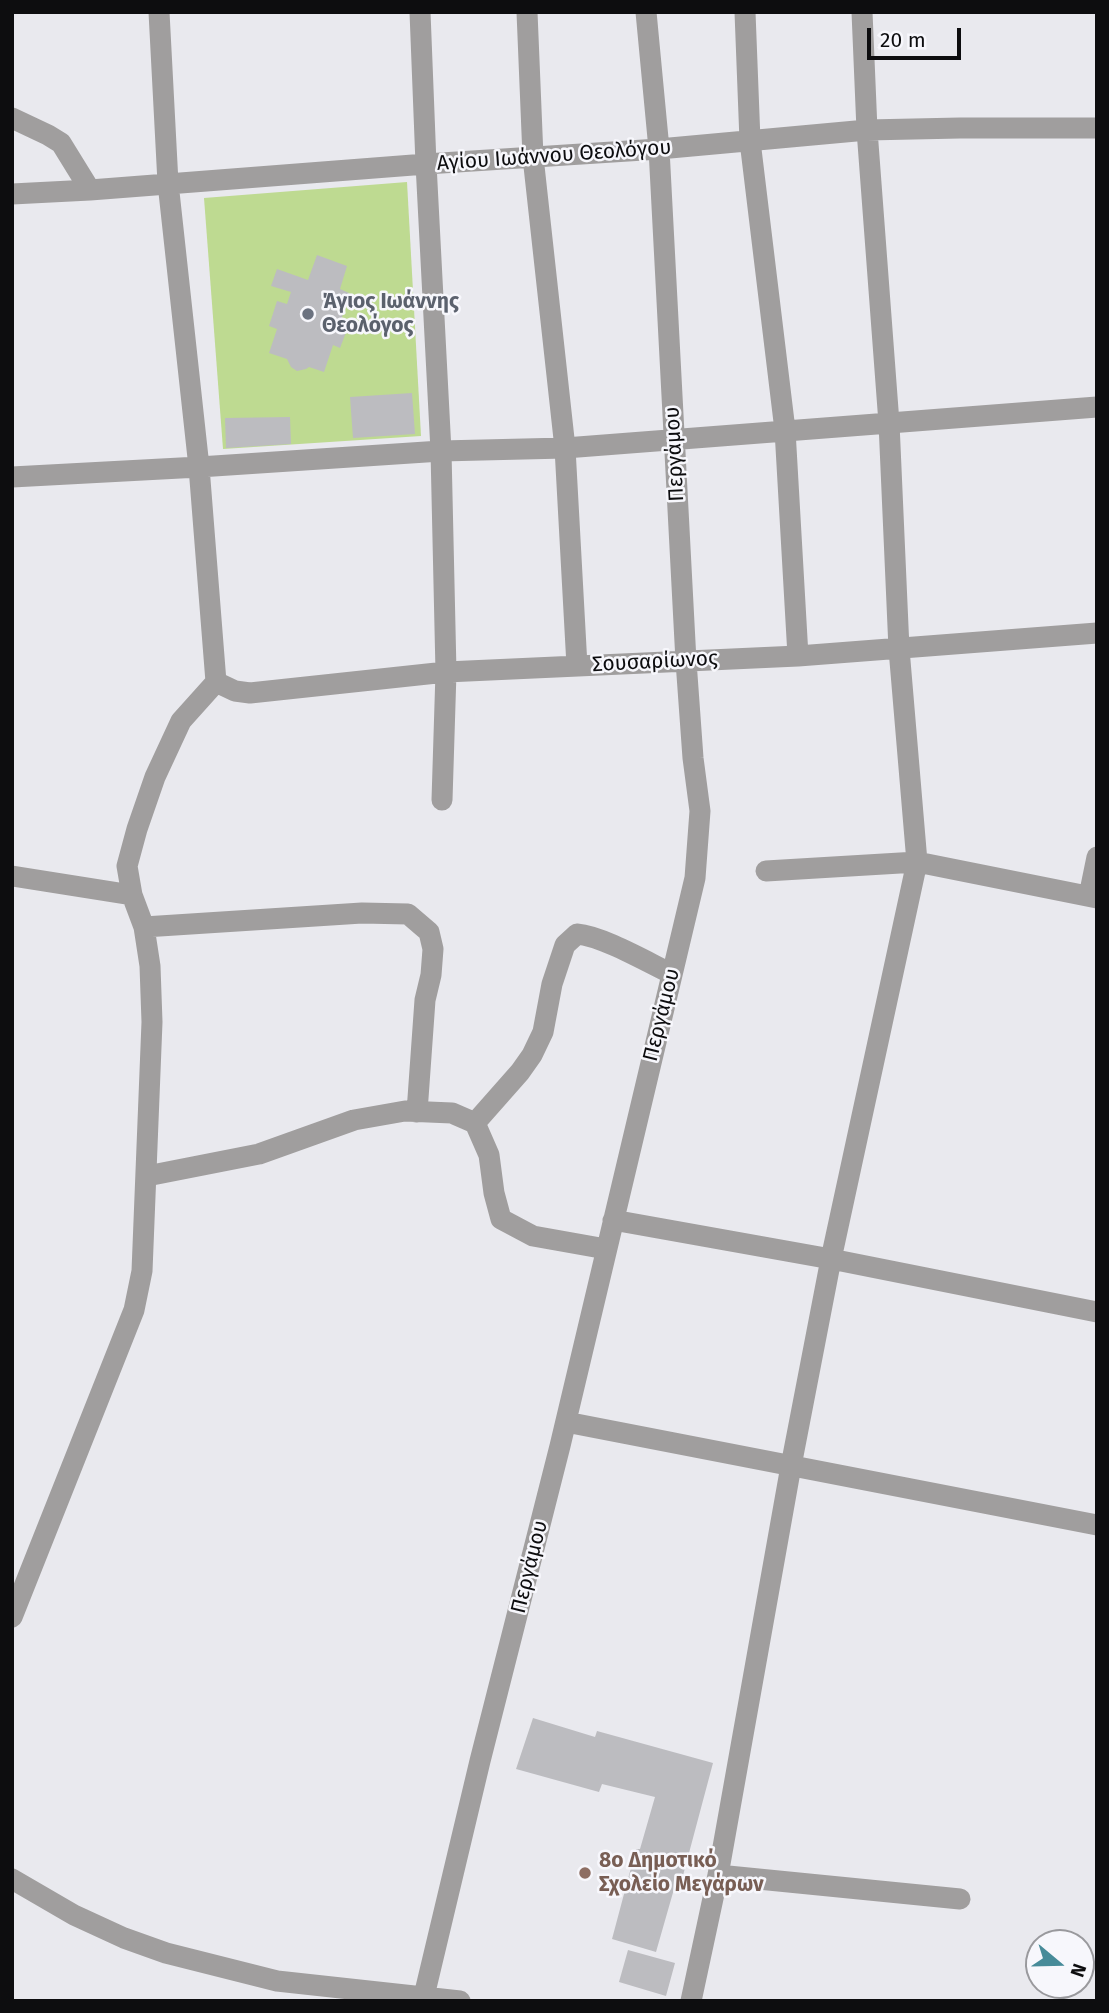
<!DOCTYPE html>
<html>
<head>
<meta charset="utf-8">
<style>
  body { margin:0 }
  #map { position:relative; width:1109px; height:2013px; overflow:hidden; background:#e9e9ee; font-family:"Fira Sans",sans-serif }
  canvas { display:block }
  .frame { position:absolute; inset:0; border:14px solid #0d0d0f; pointer-events:none }
  .north { position:absolute; left:1025px; top:1929px; width:70px; height:70px; box-sizing:border-box; background:#f7f7fc; border:2px solid #99999d; border-radius:50%; rotate:109deg; font-size:19px; font-weight:700; line-height:28px; text-align:center; color:#0d0d0f }
  .north::after { content:''; display:block; margin:auto; width:24px; height:32px; background:#478b99; clip-path:polygon(50% 0,100% 100%,50% 72%,0 100%) }
  .scale { position:absolute; left:867px; top:28px; width:94px; height:32px; box-sizing:border-box; border:4px solid #0d0d0f; border-top:0; padding-left:9px; font-size:21px; line-height:24px; white-space:nowrap; color:#0d0d0f; -webkit-text-stroke:5px #f7f7fc; paint-order:stroke }
</style>
</head>
<body>
<div id="map">
<canvas width="1109" height="2013"></canvas>
<div class="frame"></div>
<div class="north">N</div>
<div class="scale">20 m</div>
</div>
<script>
const g = document.querySelector('canvas').getContext('2d');
g.lineJoin = 'round';
function paint(path, color) { g.fillStyle = color; g.fill(path, 'evenodd'); }
function trace(path, color, width, dash) { g.strokeStyle = color; g.lineWidth = width; g.lineCap = dash ? 'butt' : 'round'; g.setLineDash(dash || []); g.stroke(path); }
function write(font, color, halo, rows, align = 'center') {
  g.font = font + ' "Fira Sans",sans-serif'; g.lineWidth = 5; g.setLineDash([]); g.textBaseline = 'middle'; g.strokeStyle = halo; g.fillStyle = color; for (const [text, x, y, turn = 0] of rows) {
    g.save(); g.translate(x, y); g.rotate((+turn || 0) * Math.PI / 180); g.textAlign = isNaN(turn) ? turn : align; if (halo) g.strokeText(text, 0, 0); g.fillText(text, 0, 0); g.restore();
  }
}
paint(new Path2D(`
  M 407,182 L 421,436 L 223,449 L 204,198 Z`), '#beda91');
paint(new Path2D(`
  M 317,255 L 347,266 L 340,289 L 349,293 L 340,324 L 348,327 L 340,348 L 333,345 L 324,372 L 309,367 L 306,369 L 297,371 L 291,367 L 287,359 L 269,353 L 277,329 L 269,326 L 277,301 L 287,304 L 291,292 L 271,286 L 277,269 L 308,280 Z
  M 412,393 L 415,434 L 353,438 L 350,397 Z
  M 290,417 L 291,444 L 226,448 L 225,418 Z
  M 533,1718 L 595,1737 L 597,1731 L 713,1763 L 681,1883 L 676,1882 L 656,1952 L 612,1939 L 636,1849 L 640,1849 L 655,1797 L 602,1784 L 599,1792 L 516,1769 Z
  M 628,1950 L 675,1963 L 666,1996 L 619,1982 Z`), '#bcbcc0');
trace(new Path2D(`
  M 420,12 L 426,164 L 441,451 L 446,672 L 442,800
  M 527,12 L 533,157 L 565,448 L 577,666
  M 745,12 L 750,141 L 785,430 L 798,656
  M 12,118 L 48,135 L 61,143 L 90,190
  M 12,194 L 90,190 L 426,164 L 659,149 L 867,130 L 960,128 L 1097,128
  M 12,477 L 199,467 L 441,451 L 565,448 L 1097,407
  M 216,682 L 235,691 L 250,693 L 446,672 L 798,656 L 1097,633
  M 766,871 L 917,862 L 1097,898
  M 12,876 L 132,895
  M 1089,896 L 1097,857
  M 144,927 L 362,913 L 408,914 L 429,932 L 433,949 L 431,975 L 425,1000 L 417,1112
  M 475,1123 L 520,1072 L 532,1055 L 543,1032 L 552,984 L 565,945 L 577,934 C 602,936 647,962 672,974
  M 147,1176 L 259,1154 L 354,1120 L 405,1111 L 452,1113 L 475,1123 L 489,1155 L 494,1193 L 501,1219 L 533,1236 L 606,1249
  M 613,1220 L 831,1259 L 1097,1312
  M 566,1422 L 1097,1525
  M 12,1617 L 134,1310 L 142,1271 L 152,1022 L 150,966 L 144,927 L 132,895 L 127,866 L 137,829 L 155,777 L 181,721 L 216,682 L 199,467 L 168,183 L 159,12
  M 718,1875 L 960,1899
  M 12,1879 L 74,1915 L 124,1938 L 166,1953 L 277,1981 L 460,2001
  M 424,1996 L 480,1761 L 560,1446 L 695,878 L 700,811 L 693,758 L 686,661 L 659,149 L 646,12
  M 691,2001 L 718,1875 L 791,1466 L 831,1259 L 917,862 L 899,649 L 889,423 L 867,130 L 862,12`), '#a09e9e', 21);
for (const [x, y, r, color] of [
  [308,314,7,"#6b7280"],
  [585,1873,7,"#8d6e63"]
]) { const dot = new Path2D(); dot.arc(x, y, r, 0, 2 * Math.PI); g.fillStyle = color; g.fill(dot); trace(dot, '#f7f7fc', 2.5); }
write('21px', '#0d0d0f', '#f7f7fc', [
  ["Αγίου Ιωάννου Θεολόγου",554,156,-4],
  ["Περγάμου",675,454,-93],
  ["Σουσαρίωνος",655,662,-3],
  ["Περγάμου",662,1015,-76],
  ["Περγάμου",530,1567,-76]
]);
write('bold 21px', '#5b616d', '#f7f7fc', [
  ["Άγιος Ιωάννης",322,302],
  ["Θεολόγος",322,326]
], 'left');
write('bold 21px', '#785e54', '#f7f7fc', [
  ["8ο Δημοτικό",599,1861],
  ["Σχολείο Μεγάρων",599,1885]
], 'left');
</script>
</body>
</html>
